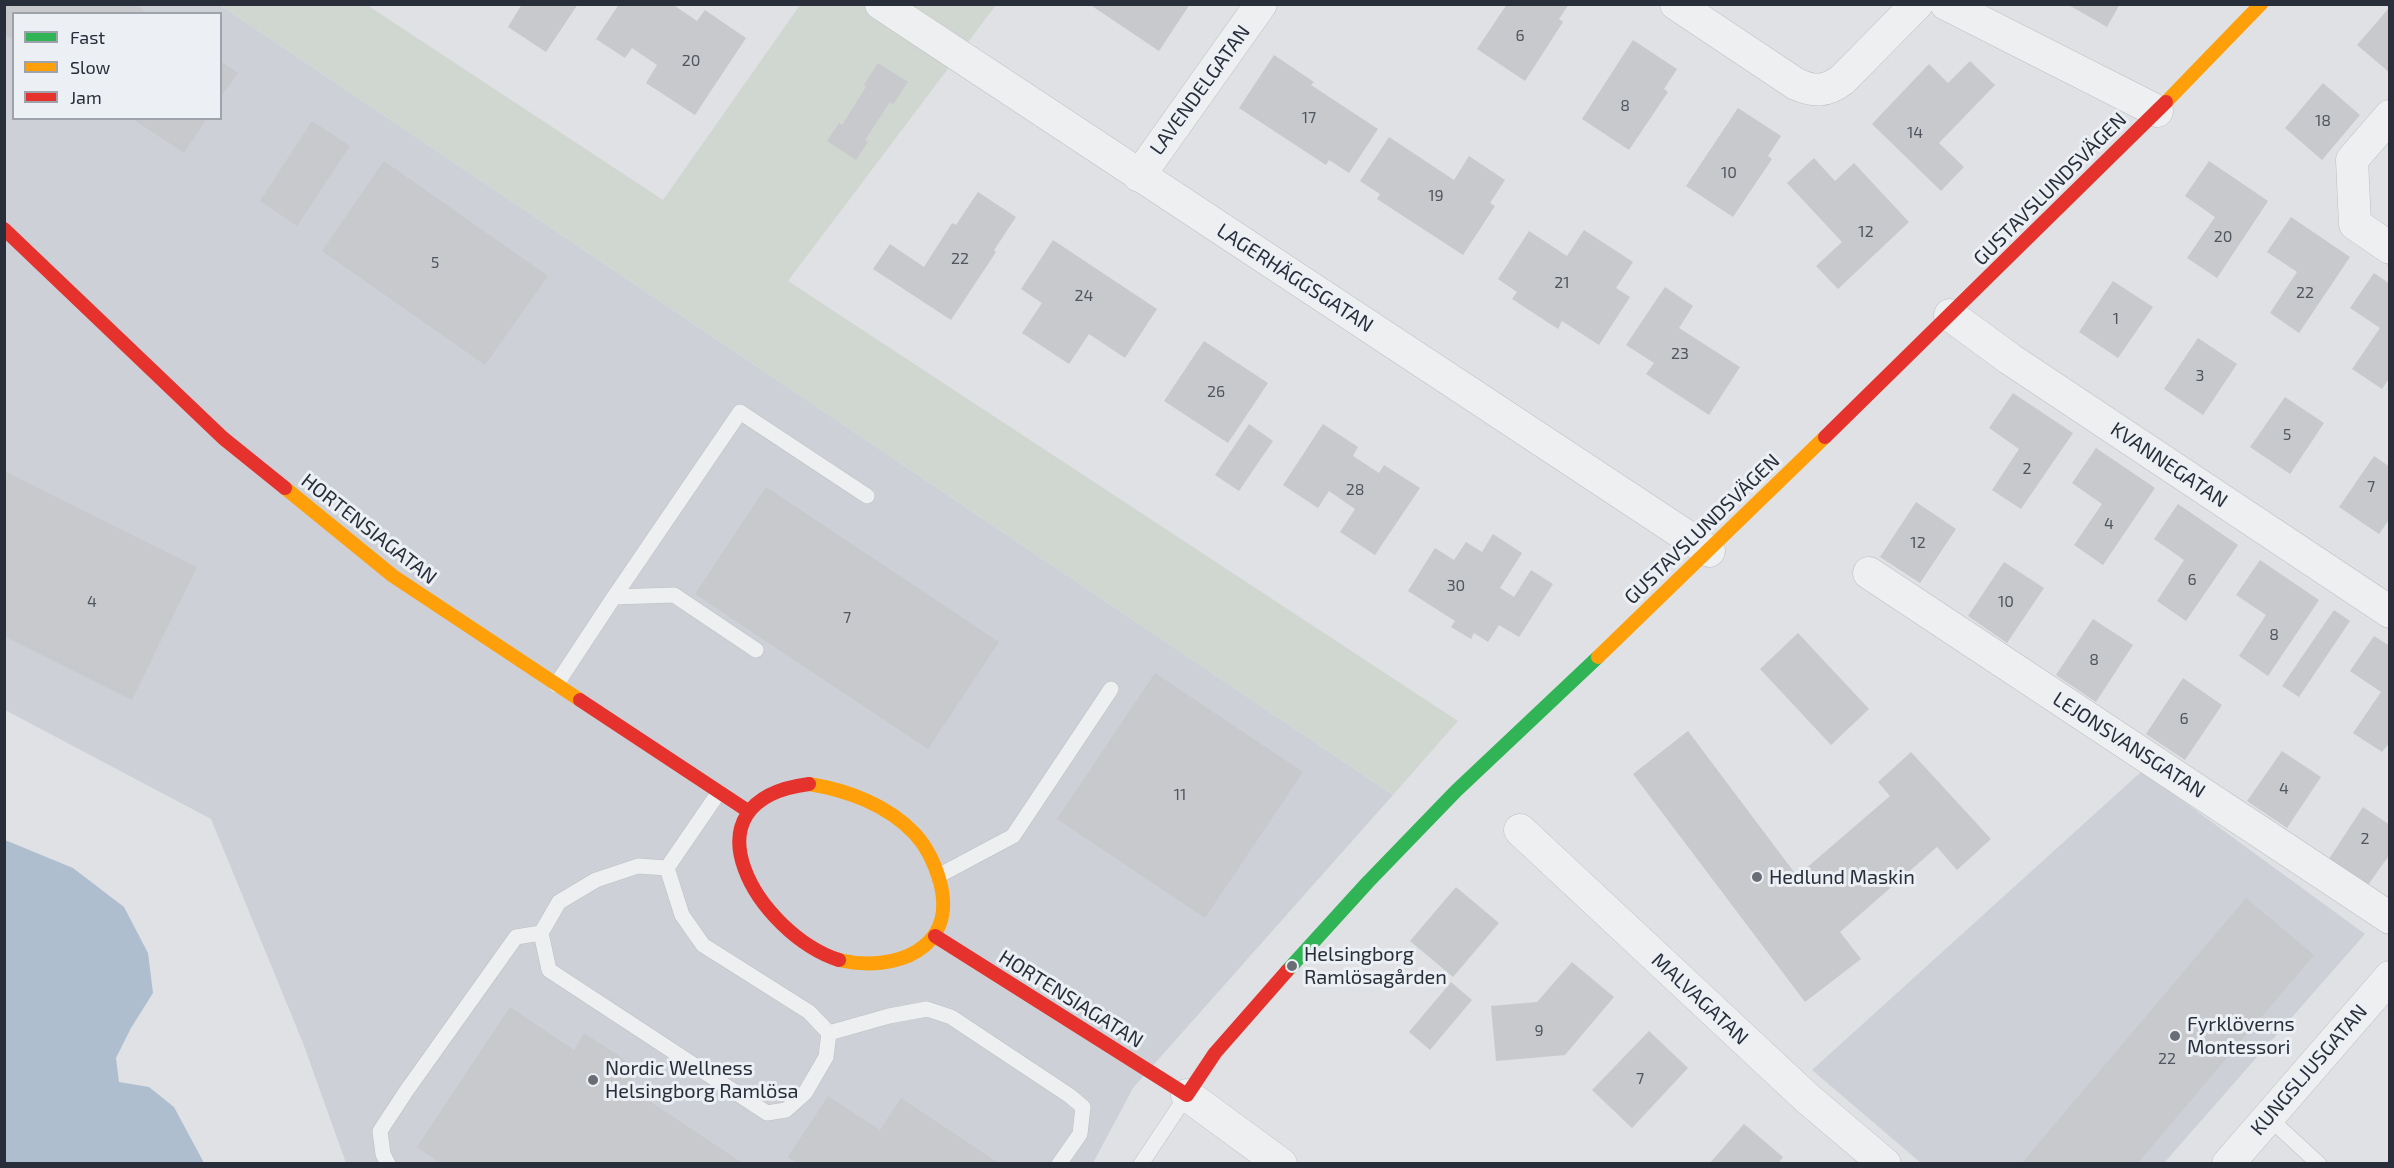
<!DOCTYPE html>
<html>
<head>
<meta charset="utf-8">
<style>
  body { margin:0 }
  #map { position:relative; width:2394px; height:1168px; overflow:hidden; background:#dfe1e4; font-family:"Exo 2",sans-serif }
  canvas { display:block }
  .frame { position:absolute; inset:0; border:6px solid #282f3b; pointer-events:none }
  .legend { position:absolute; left:12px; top:12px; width:210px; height:108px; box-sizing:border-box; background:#eceff4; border:2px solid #9ea2aa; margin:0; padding:8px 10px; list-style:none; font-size:18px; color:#282f3b }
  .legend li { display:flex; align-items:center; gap:12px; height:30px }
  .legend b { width:30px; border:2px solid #9ea2aa }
</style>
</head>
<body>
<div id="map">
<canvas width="2394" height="1168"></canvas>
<div class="frame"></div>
<ul class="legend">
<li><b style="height:8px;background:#30b455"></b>Fast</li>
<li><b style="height:8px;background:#ff9f0a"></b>Slow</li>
<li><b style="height:8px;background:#e5322d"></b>Jam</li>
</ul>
</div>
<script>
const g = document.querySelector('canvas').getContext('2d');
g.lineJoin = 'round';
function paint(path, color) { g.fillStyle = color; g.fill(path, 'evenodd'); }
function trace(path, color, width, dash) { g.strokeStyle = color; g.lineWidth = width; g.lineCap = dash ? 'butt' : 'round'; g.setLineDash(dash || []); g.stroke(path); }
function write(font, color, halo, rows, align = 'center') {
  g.font = font + ' "Exo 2",sans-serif'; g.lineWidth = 6; g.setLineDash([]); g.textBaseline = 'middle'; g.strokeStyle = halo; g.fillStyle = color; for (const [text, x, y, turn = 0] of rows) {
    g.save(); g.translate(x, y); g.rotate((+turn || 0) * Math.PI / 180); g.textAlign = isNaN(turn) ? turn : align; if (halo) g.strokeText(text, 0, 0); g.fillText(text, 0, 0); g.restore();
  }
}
paint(new Path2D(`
  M 4,5 L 220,5 L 1393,795 L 1133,1088 L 1093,1163 L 346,1163 L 303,1043 L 211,819 L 5,710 ZM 14,14 L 220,14 L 220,118 L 14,118 Z
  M 2142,771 L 2365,934 L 2164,1163 L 1921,1163 L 1812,1070 Z`), '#cdd1d7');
paint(new Path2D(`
  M 220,5 L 367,5 L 663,200 L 800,5 L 996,5 L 788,281 L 1458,721 L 1393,795 Z`), '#d0d7d0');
paint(new Path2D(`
  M 5,840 L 73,868 L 124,907 L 148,953 L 153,993 L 131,1028 L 116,1058 L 119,1082 L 149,1087 L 174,1107 L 204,1163 L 5,1163 Z`), '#afbece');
paint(new Path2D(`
  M 4,4 L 135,4 L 148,14 L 14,14 L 14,40 L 4,34 Z
  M 522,4 L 578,4 L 546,52 L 508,27 Z
  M 619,4 L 672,4 L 697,21 L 705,10 L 746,38 L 695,115 L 646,83 L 657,65 L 632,48 L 625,58 L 596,39 Z
  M 1089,4 L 1190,4 L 1159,51 Z
  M 1507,4 L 1569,4 L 1559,19 L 1563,22 L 1525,81 L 1477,49 Z
  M 2067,4 L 2120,4 L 2107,27 Z
  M 2390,7 L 2390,73 L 2357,45 Z
  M 1633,40 L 1677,69 L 1664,89 L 1668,92 L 1629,150 L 1582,119 Z
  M 1274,55 L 1314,82 L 1311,85 L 1378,129 L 1349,173 L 1329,160 L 1326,165 L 1239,108 Z
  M 220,61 L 238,73 L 220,98 Z
  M 1970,61 L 1995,85 L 1939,143 L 1964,167 L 1941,191 L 1872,124 L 1929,64 L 1948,83 Z
  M 878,63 L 908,82 L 893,104 L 890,102 L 865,140 L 868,142 L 856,160 L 827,141 L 839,123 L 842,125 L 866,87 L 864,85 Z
  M 2323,83 L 2360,115 L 2322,160 L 2285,128 Z
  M 1738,108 L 1781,136 L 1768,156 L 1772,159 L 1733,217 L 1686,186 Z
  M 131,118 L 207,118 L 184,153 Z
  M 312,121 L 350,146 L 297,226 L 260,201 Z
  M 1389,137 L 1454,180 L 1469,156 L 1505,180 L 1490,203 L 1495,206 L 1463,255 L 1377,199 L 1380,194 L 1360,181 Z
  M 1814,158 L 1835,181 L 1854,163 L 1909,222 L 1838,289 L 1816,266 L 1842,242 L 1787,183 Z
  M 384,161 L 548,276 L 485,365 L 322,251 Z
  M 2209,161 L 2268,201 L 2217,278 L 2187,258 L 2215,217 L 2185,196 Z
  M 978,192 L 1016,217 L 994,250 L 996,252 L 951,320 L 873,269 L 890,244 L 924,267 L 952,223 L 956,225 Z
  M 2291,217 L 2350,257 L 2299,333 L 2270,313 L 2297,272 L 2267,252 Z
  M 1584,230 L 1633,262 L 1616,288 L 1630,297 L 1599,345 L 1562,321 L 1558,329 L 1512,299 L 1517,292 L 1498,279 L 1529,231 L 1567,256 Z
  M 1053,240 L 1157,309 L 1125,358 L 1089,334 L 1069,364 L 1022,333 L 1042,303 L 1021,289 Z
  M 2374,273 L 2390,284 L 2390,377 L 2382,389 L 2352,369 L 2380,328 L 2350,308 Z
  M 2113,281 L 2153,307 L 2118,358 L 2079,332 Z
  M 1665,287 L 1693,306 L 1679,328 L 1740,367 L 1709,415 L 1646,374 L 1654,363 L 1626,345 Z
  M 2198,338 L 2237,364 L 2203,415 L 2164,389 Z
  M 1204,341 L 1268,383 L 1228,443 L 1164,401 Z
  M 2013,393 L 2073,433 L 2021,509 L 1992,490 L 2019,449 L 1989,428 Z
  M 2285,397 L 2324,423 L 2290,474 L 2250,447 Z
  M 1249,424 L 1273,441 L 1239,491 L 1215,475 Z
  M 1323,424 L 1358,447 L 1353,456 L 1379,473 L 1384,465 L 1420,488 L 1375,555 L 1340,532 L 1355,509 L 1329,491 L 1318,508 L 1283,485 Z
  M 2096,448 L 2155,488 L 2103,565 L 2074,545 L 2102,504 L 2072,483 Z
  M 2374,456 L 2390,467 L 2390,518 L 2379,534 L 2339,507 Z
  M 4,471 L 197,567 L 132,700 L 4,636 Z
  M 766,487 L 999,642 L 928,749 L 695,594 Z
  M 1916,502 L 1956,529 L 1920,583 L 1880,557 Z
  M 2178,504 L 2238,545 L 2186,621 L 2157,601 L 2184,560 L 2154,539 Z
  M 1493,534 L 1522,553 L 1500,588 L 1514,597 L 1531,570 L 1553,584 L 1519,637 L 1499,625 L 1488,642 L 1474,633 L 1471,639 L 1451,627 L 1455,621 L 1408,591 L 1435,548 L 1454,560 L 1466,542 L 1482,552 Z
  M 2260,560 L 2319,600 L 2268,676 L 2239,656 L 2266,615 L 2236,595 Z
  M 2004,562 L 2044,588 L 2007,643 L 1968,616 Z
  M 2334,610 L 2350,621 L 2299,697 L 2282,686 Z
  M 2093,619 L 2133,645 L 2096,702 L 2056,675 Z
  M 1798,633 L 1869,709 L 1831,745 L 1760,669 Z
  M 2374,636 L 2390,646 L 2390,742 L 2382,752 L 2353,733 L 2381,692 L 2350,671 Z
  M 1155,673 L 1303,772 L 1205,918 L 1057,819 Z
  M 2183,678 L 2222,705 L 2185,760 L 2146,734 Z
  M 1688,731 L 1797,876 L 1890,796 L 1878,782 L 1911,752 L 1991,839 L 1957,870 L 1937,847 L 1840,932 L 1861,959 L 1805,1002 L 1633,774 Z
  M 2282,751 L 2321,777 L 2287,828 L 2247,801 Z
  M 2363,807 L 2390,825 L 2390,854 L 2368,885 L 2329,859 Z
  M 1456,887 L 1499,923 L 1453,977 L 1410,941 Z
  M 2246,898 L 2314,955 L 2137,1164 L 2021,1164 Z
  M 1572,962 L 1614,997 L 1565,1055 L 1496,1061 L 1491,1006 L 1537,1002 Z
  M 1451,982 L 1472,1000 L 1430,1050 L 1409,1032 Z
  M 510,1007 L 574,1050 L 584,1033 L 613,1052 L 638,1069 L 627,1086 L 744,1164 L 441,1164 L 417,1147 Z
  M 1649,1031 L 1688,1068 L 1632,1128 L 1592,1090 Z
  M 828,1096 L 880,1130 L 901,1098 L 1000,1164 L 798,1164 L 788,1157 Z
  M 1744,1124 L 1783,1157 L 1778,1164 L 1709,1164 Z`), '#c7c9cc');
const lane = new Path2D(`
  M 614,597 L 740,412 L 867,496
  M 556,685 L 614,597 L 674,595 L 756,650
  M 638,866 L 667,868 L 682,915 L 703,945 L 809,1012 L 829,1033 L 826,1057 L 805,1093 L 786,1110 L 767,1113 L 549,970 L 541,933 L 559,902 L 596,880 Z
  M 667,868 L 719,792
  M 938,876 L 1013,836 L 1111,689
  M 829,1033 L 889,1016 L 927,1009 L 951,1017 L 1070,1096 L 1083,1107 L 1080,1134 L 1059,1164
  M 2268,1117 L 2319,1164
  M 388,1164 L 383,1154 L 380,1131 L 407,1090 L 516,937 L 541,933
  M 1141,1164 L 1187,1095`);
const street = new Path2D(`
  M 881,4 L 1709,551
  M 1676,4 L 1796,84 C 1814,92 1826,92 1842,80 L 1917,4
  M 1946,4 L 2157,111
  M 2390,116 L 2352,160 L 2355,224 L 2390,248
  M 1139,176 L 1261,4
  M 1950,315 L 2010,359 L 2390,612
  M 1869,573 L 2390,918
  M 1520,830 L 1807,1098 L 1885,1164
  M 1187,1095 L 1281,1164
  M 2228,1164 L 2390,977`);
trace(lane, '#bdbfc2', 16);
trace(street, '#bdbfc2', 33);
trace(lane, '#eeeff1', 15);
trace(street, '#eeeff1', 32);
trace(new Path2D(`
  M 1287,971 L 1368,882 L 1456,791 L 1598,657`), '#30b455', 14);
trace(new Path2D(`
  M 2166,102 L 2261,4
  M 285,488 L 393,576 L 580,700
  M 1598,657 L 1825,437
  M 809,784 C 847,790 888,805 915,834 C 927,847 935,864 940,882 C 958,949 895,973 839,960`), '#ff9f0a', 14);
trace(new Path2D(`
  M 4,229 L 223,438 L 285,488
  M 1825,437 L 2166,102
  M 580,700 L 748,811
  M 809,784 C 677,801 759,934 839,960
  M 935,936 L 1187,1095 L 1215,1053 L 1287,971`), '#e5322d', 14);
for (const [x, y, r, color] of [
  [1757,877,6,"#686d76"],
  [1292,966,6,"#686d76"],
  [2175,1036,6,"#686d76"],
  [593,1080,6,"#686d76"]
]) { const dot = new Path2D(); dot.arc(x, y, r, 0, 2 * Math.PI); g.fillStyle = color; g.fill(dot); trace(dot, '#eceff4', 2); }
write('16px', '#505660', null, [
  ["6",1520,36],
  ["20",691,61],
  ["8",1625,106],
  ["17",1309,118],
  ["18",2323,121],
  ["14",1915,133],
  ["10",1729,173],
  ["19",1436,196],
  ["12",1866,232],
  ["20",2223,237],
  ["22",960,259],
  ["5",435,263],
  ["21",1562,283],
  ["22",2305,293],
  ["24",1084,296],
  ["1",2116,319],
  ["23",1680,354],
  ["3",2200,376],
  ["26",1216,392],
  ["5",2287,435],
  ["2",2027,469],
  ["7",2371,487],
  ["28",1355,490],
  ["4",2109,524],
  ["12",1918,543],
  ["6",2192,580],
  ["30",1456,586],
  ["4",92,602],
  ["10",2006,602],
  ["7",847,618],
  ["8",2274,635],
  ["8",2094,660],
  ["6",2184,719],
  ["4",2284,789],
  ["11",1180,795],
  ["2",2365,839],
  ["9",1539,1031],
  ["22",2167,1059],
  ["7",1640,1079]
]);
write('20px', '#282f3b', '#eceff4', [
  ["LAVENDELGATAN",1200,90,-54],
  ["GUSTAVSLUNDSVÄGEN",2050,189,-45],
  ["LAGERHÄGGSGATAN",1295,278,33],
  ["KVANNEGATAN",2169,465,34],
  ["HORTENSIAGATAN",369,529,38],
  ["GUSTAVSLUNDSVÄGEN",1702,529,-44],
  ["LEJONSVANSGATAN",2129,745,33],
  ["HORTENSIAGATAN",1071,999,32],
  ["MALVAGATAN",1700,999,43],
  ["KUNGSLJUSGATAN",2309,1070,-49]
]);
write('20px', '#282f3b', '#eceff4', [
  ["Hedlund Maskin",1769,877],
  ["Helsingborg",1304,954],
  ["Ramlösagården",1304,977],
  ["Fyrklöverns",2187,1024],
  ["Montessori",2187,1047],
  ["Nordic Wellness",605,1068],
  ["Helsingborg Ramlösa",605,1091]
], 'left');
</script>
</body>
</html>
